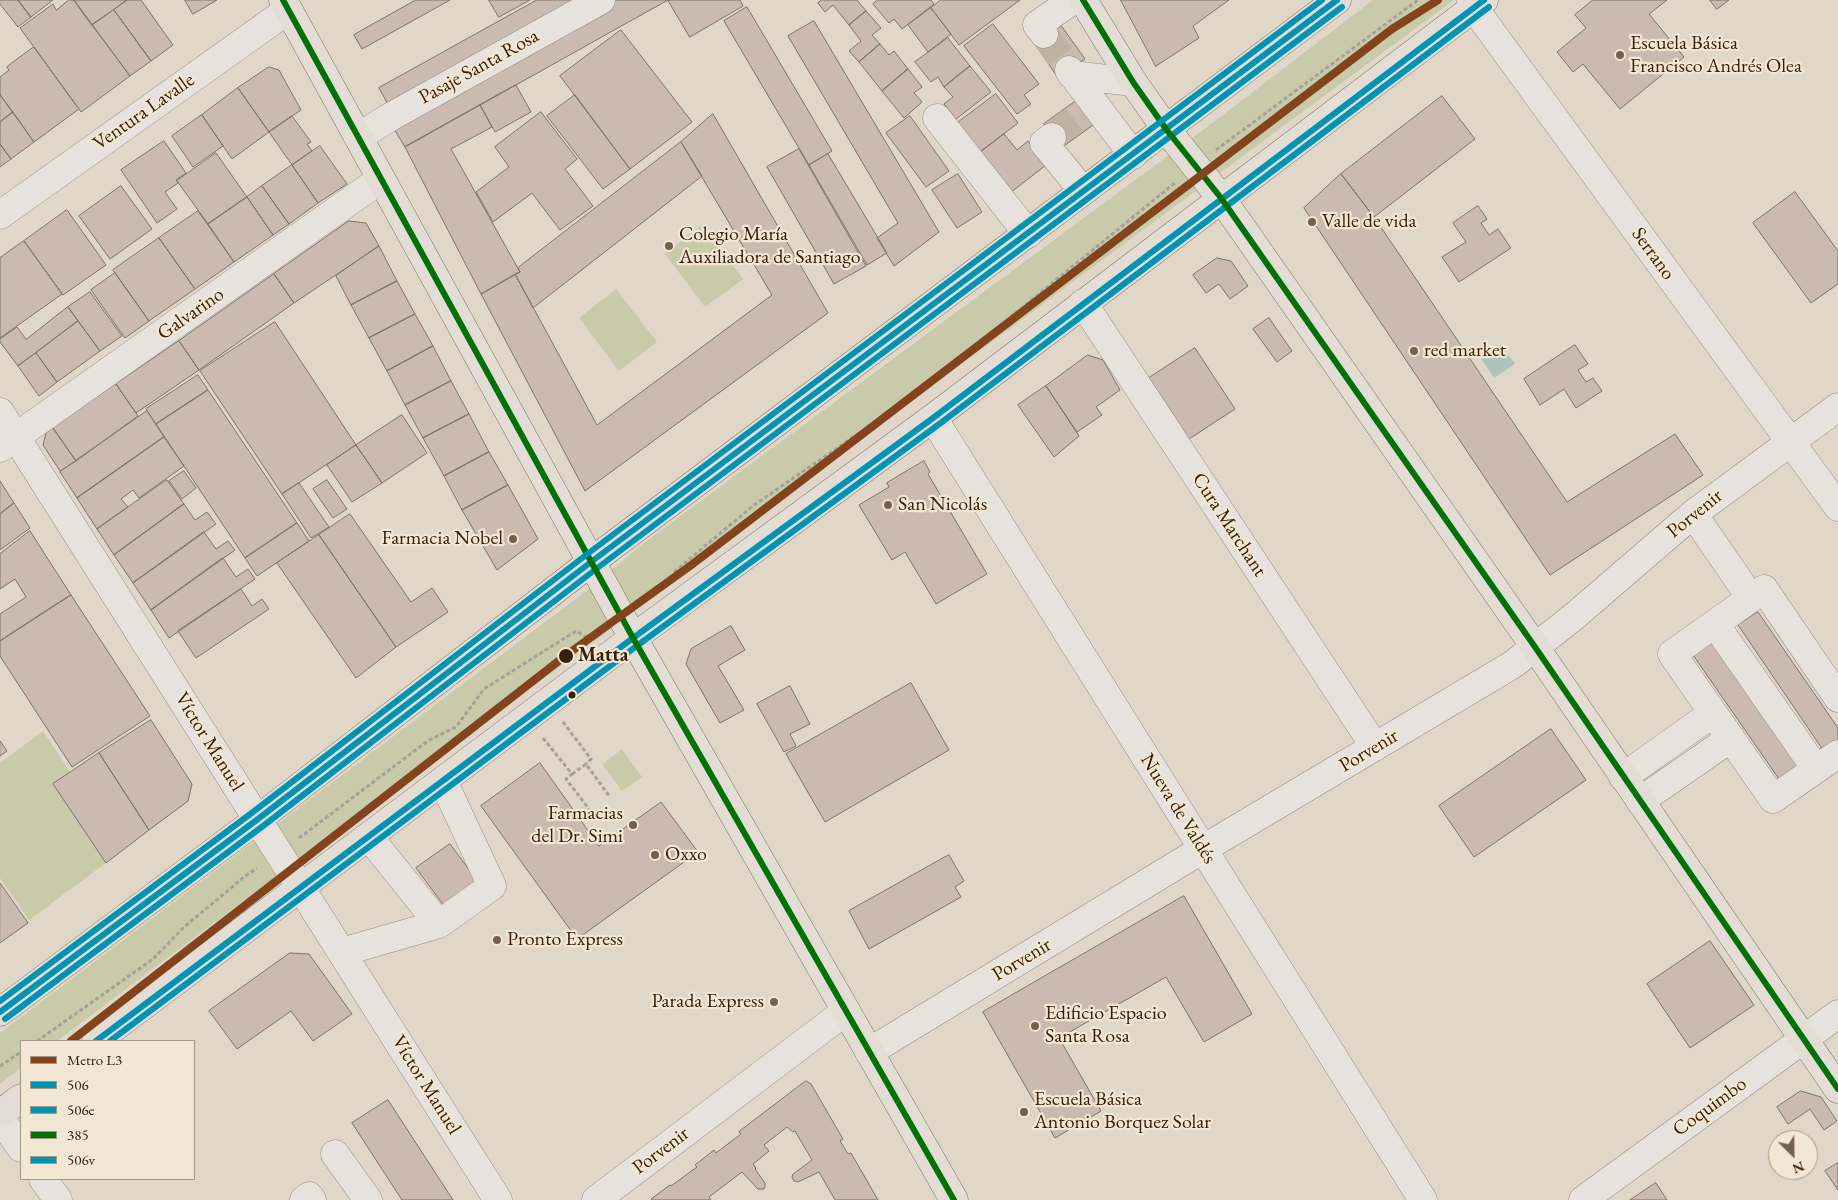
<!DOCTYPE html>
<html>
<head>
<meta charset="utf-8">
<style>
  body { margin:0 }
  #map { position:relative; width:1838px; height:1200px; overflow:hidden; background:#e0d7c8; font-family:"EB Garamond",serif }
  canvas { display:block }
  .legend { position:absolute; left:20px; top:1040px; width:175px; height:140px; box-sizing:border-box; background:#f2e6d4; border:1px solid #a89784; margin:0; padding:6px 9px; list-style:none; font-size:15px; color:#39200c }
  .legend li { display:flex; align-items:center; gap:10px; height:25px }
  .legend b { width:25px; border:1px solid #a89784 }
  .north { position:absolute; left:1768px; top:1130px; width:50px; height:50px; box-sizing:border-box; background:#f2e6d4; border:1px solid #a89784; border-radius:50%; rotate:157deg; font-size:14px; font-weight:700; line-height:20px; text-align:center; color:#39200c }
  .north::after { content:''; display:block; margin:auto; width:18px; height:22px; background:#73604e; clip-path:polygon(50% 0,100% 100%,50% 72%,0 100%) }
</style>
</head>
<body>
<div id="map">
<canvas width="1838" height="1200"></canvas>
<ul class="legend">
<li><b style="height:6px;background:#83441d"></b>Metro L3</li>
<li><b style="height:6px;background:#0093b3"></b>506</li>
<li><b style="height:6px;background:#0093b3"></b>506e</li>
<li><b style="height:6px;background:#007106"></b>385</li>
<li><b style="height:6px;background:#0093b3"></b>506v</li>
</ul>
<div class="north">N</div>
</div>
<script>
const g = document.querySelector('canvas').getContext('2d');
g.lineJoin = 'round';
function paint(path, color) { g.fillStyle = color; g.fill(path, 'evenodd'); }
function trace(path, color, width, dash) { g.strokeStyle = color; g.lineWidth = width; g.lineCap = dash ? 'butt' : 'round'; g.setLineDash(dash || []); g.stroke(path); }
function write(font, color, halo, rows, align = 'center') {
  g.font = font + ' "EB Garamond",serif'; g.lineWidth = 4.5; g.setLineDash([]); g.textBaseline = 'middle'; g.strokeStyle = halo; g.fillStyle = color; for (const [text, x, y, turn = 0] of rows) {
    g.save(); g.translate(x, y); g.rotate((+turn || 0) * Math.PI / 180); g.textAlign = isNaN(turn) ? turn : align; if (halo) g.strokeText(text, 0, 0); g.fillText(text, 0, 0); g.restore();
  }
}
paint(new Path2D(`
  M 1373,0 L 1454,0 L 679,573 L 607,632 L 271,880 L 57,1041 L 21,1041 L 21,1068 L 0,1084 L 0,1033 L 581,595 L 648,540 L 1215,121 Z
  M 702,225 L 743,279 L 705,307 L 665,254 Z
  M 616,289 L 657,342 L 619,371 L 579,318 Z
  M 43,731 L 70,772 L 53,784 L 106,863 L 29,920 L 0,878 L 0,763 Z
  M 622,749 L 642,777 L 622,791 L 602,764 Z`), '#c9caaa');
paint(new Path2D(`
  M 1501,344 L 1515,364 L 1494,378 L 1481,358 Z`), '#aec3b9');
const building = new Path2D(`
  M 0,0 L 18,0 L 31,17 L 18,27 L 0,4 Z
  M 18,0 L 53,0 L 31,17 Z
  M 69,0 L 74,0 L 130,76 L 81,112 L 20,28 L 53,4 L 56,10 Z
  M 74,0 L 127,0 L 92,25 Z
  M 127,0 L 141,0 L 173,45 L 151,61 L 114,10 Z
  M 185,0 L 217,0 L 193,14 Z
  M 416,0 L 450,0 L 362,49 L 354,35 Z
  M 489,0 L 530,0 L 499,17 Z
  M 537,0 L 590,0 L 391,110 L 379,88 Z
  M 615,0 L 668,0 L 405,147 L 391,124 Z
  M 668,0 L 740,0 L 743,6 L 690,37 Z
  M 822,0 L 857,0 L 866,11 L 849,25 L 833,5 L 825,12 L 818,3 Z
  M 878,0 L 931,0 L 934,4 L 902,29 L 894,19 L 889,23 L 873,4 Z
  M 941,0 L 1020,0 L 959,45 L 931,8 Z
  M 1121,0 L 1229,0 L 1193,26 L 1199,38 L 1156,66 Z
  M 1593,0 L 1667,0 L 1649,14 L 1684,57 L 1620,109 L 1583,64 L 1573,72 L 1557,52 L 1586,28 L 1575,15 Z
  M 1710,0 L 1729,0 L 1717,9 Z
  M 747,7 L 832,151 L 809,165 L 724,21 Z
  M 931,8 L 951,34 L 928,52 L 908,25 Z
  M 114,10 L 151,61 L 130,76 L 92,25 Z
  M 866,11 L 881,28 L 872,35 L 880,44 L 859,62 L 849,51 L 861,41 L 849,25 Z
  M 814,21 L 939,232 L 894,266 L 877,238 L 898,223 L 788,36 Z
  M 993,24 L 1039,84 L 1024,95 L 1031,104 L 1017,114 L 964,46 Z
  M 1060,24 L 1085,59 L 1058,78 L 1034,42 Z
  M 621,30 L 692,122 L 630,169 L 560,76 Z
  M 948,38 L 970,66 L 944,87 L 938,77 L 931,82 L 915,62 Z
  M 880,44 L 889,55 L 894,51 L 908,69 L 882,91 L 859,62 Z
  M 34,47 L 79,109 L 34,142 L 0,95 L 0,77 L 9,70 L 7,67 Z
  M 970,66 L 991,92 L 956,119 L 944,104 L 953,97 L 944,87 Z
  M 269,67 L 279,70 L 301,110 L 269,132 L 238,88 Z
  M 908,69 L 922,87 L 914,93 L 922,102 L 904,118 L 882,91 Z
  M 516,85 L 531,112 L 495,132 L 480,105 Z
  M 238,88 L 269,132 L 232,159 L 202,115 Z
  M 996,94 L 1018,123 L 979,153 L 956,124 Z
  M 0,95 L 13,112 L 0,122 Z
  M 575,95 L 630,169 L 603,189 L 547,116 Z
  M 1442,96 L 1475,139 L 1374,217 L 1341,174 Z
  M 1076,101 L 1093,125 L 1061,148 L 1044,124 Z
  M 480,105 L 492,127 L 451,149 L 520,272 L 481,294 L 405,147 Z
  M 13,112 L 34,142 L 11,159 L 0,144 L 0,122 Z
  M 541,112 L 577,159 L 565,169 L 593,206 L 560,230 L 532,193 L 493,222 L 476,192 L 509,167 L 495,147 Z
  M 713,114 L 828,313 L 585,491 L 481,294 L 515,274 L 597,425 L 772,295 L 681,142 Z
  M 202,115 L 223,146 L 193,167 L 172,136 Z
  M 292,116 L 311,142 L 307,144 L 312,151 L 292,165 L 269,132 Z
  M 910,116 L 949,171 L 926,187 L 886,133 Z
  M 1004,134 L 1017,150 L 1028,141 L 1046,165 L 1010,193 L 979,153 Z
  M 164,141 L 186,173 L 176,180 L 178,183 L 165,192 L 177,209 L 157,223 L 121,170 Z
  M 681,142 L 702,176 L 533,308 L 515,274 L 520,272 L 518,268 Z
  M 0,144 L 11,159 L 0,167 Z
  M 320,146 L 347,184 L 318,203 L 292,165 Z
  M 799,149 L 866,266 L 834,284 L 767,167 Z
  M 216,153 L 247,197 L 208,224 L 177,181 Z
  M 828,154 L 887,253 L 867,265 L 809,165 Z
  M 292,165 L 318,203 L 289,224 L 262,186 Z
  M 958,174 L 982,212 L 957,228 L 932,190 Z
  M 1341,174 L 1374,217 L 1567,502 L 1675,434 L 1703,475 L 1550,575 L 1304,208 Z
  M 121,186 L 152,229 L 110,259 L 79,216 Z
  M 262,186 L 289,224 L 273,235 L 247,197 Z
  M 1795,192 L 1838,251 L 1838,284 L 1811,303 L 1753,223 Z
  M 247,197 L 273,235 L 234,262 L 208,224 Z
  M 1478,206 L 1487,219 L 1481,223 L 1489,235 L 1498,229 L 1511,248 L 1459,282 L 1442,257 L 1466,242 L 1453,223 Z
  M 67,210 L 106,265 L 63,295 L 24,241 Z
  M 198,211 L 234,262 L 195,289 L 159,238 Z
  M 349,221 L 366,223 L 379,246 L 294,303 L 274,274 Z
  M 159,238 L 195,289 L 149,321 L 113,270 Z
  M 24,241 L 62,294 L 0,338 L 0,258 Z
  M 379,246 L 397,281 L 351,305 L 336,276 Z
  M 1217,258 L 1231,261 L 1248,286 L 1230,299 L 1219,284 L 1206,293 L 1193,275 Z
  M 115,273 L 149,321 L 125,338 L 91,290 Z
  M 274,274 L 294,303 L 199,370 L 179,341 Z
  M 397,281 L 415,314 L 369,338 L 351,305 Z
  M 90,292 L 122,336 L 100,351 L 68,307 Z
  M 68,307 L 78,321 L 18,366 L 0,342 L 0,339 L 17,327 L 26,339 Z
  M 415,314 L 433,346 L 387,371 L 369,338 Z
  M 1269,318 L 1292,351 L 1277,362 L 1253,329 Z
  M 78,321 L 100,351 L 57,382 L 36,353 Z
  M 275,322 L 356,445 L 282,494 L 200,371 Z
  M 179,341 L 199,370 L 136,413 L 116,384 Z
  M 1575,345 L 1588,364 L 1578,370 L 1586,382 L 1593,378 L 1602,391 L 1576,408 L 1564,389 L 1540,405 L 1524,379 Z
  M 433,346 L 451,381 L 405,405 L 387,371 Z
  M 1195,348 L 1235,409 L 1189,439 L 1149,378 Z
  M 36,353 L 57,382 L 39,396 L 18,366 Z
  M 1088,355 L 1103,360 L 1120,390 L 1096,407 L 1102,415 L 1077,432 L 1046,386 Z
  M 198,375 L 208,390 L 156,424 L 146,409 Z
  M 451,381 L 469,414 L 423,438 L 405,405 Z
  M 116,384 L 138,416 L 76,461 L 53,428 Z
  M 1046,386 L 1079,436 L 1054,457 L 1018,405 Z
  M 208,390 L 297,523 L 245,558 L 156,424 Z
  M 147,411 L 164,437 L 77,498 L 60,472 Z
  M 469,414 L 489,452 L 444,476 L 423,438 Z
  M 402,415 L 427,453 L 382,483 L 356,445 Z
  M 53,428 L 76,461 L 60,471 L 43,445 L 46,433 Z
  M 164,437 L 184,466 L 139,498 L 133,490 L 121,499 L 128,507 L 97,529 L 77,498 Z
  M 356,445 L 382,483 L 352,502 L 327,465 Z
  M 489,452 L 508,485 L 462,510 L 444,476 Z
  M 924,461 L 930,472 L 928,474 L 987,574 L 936,604 L 905,552 L 892,560 L 859,505 L 889,487 L 887,483 Z
  M 184,471 L 196,488 L 182,499 L 169,481 Z
  M 167,480 L 184,504 L 114,555 L 97,529 Z
  M 327,480 L 347,509 L 333,518 L 313,489 Z
  M 0,481 L 14,503 L 0,514 Z
  M 299,483 L 329,527 L 311,538 L 282,494 Z
  M 508,485 L 538,539 L 497,570 L 462,510 Z
  M 14,503 L 30,528 L 0,550 L 0,514 Z
  M 184,504 L 195,520 L 207,512 L 216,524 L 133,583 L 114,555 Z
  M 350,514 L 411,602 L 432,588 L 448,612 L 396,647 L 319,535 Z
  M 297,523 L 309,541 L 257,576 L 245,558 Z
  M 30,531 L 71,595 L 0,641 L 0,614 L 26,597 L 15,579 L 0,589 L 0,554 Z
  M 204,532 L 216,549 L 228,541 L 235,550 L 151,610 L 133,583 Z
  M 319,535 L 396,647 L 356,678 L 277,563 Z
  M 223,558 L 236,577 L 248,569 L 255,579 L 169,638 L 151,610 Z
  M 241,589 L 252,606 L 262,599 L 269,609 L 196,658 L 178,631 Z
  M 71,595 L 150,716 L 72,767 L 0,656 L 0,641 Z
  M 1758,612 L 1838,728 L 1838,740 L 1823,750 L 1738,625 Z
  M 731,626 L 745,650 L 718,666 L 744,710 L 720,723 L 686,664 L 691,649 Z
  M 1713,641 L 1799,766 L 1779,779 L 1693,655 Z
  M 911,683 L 949,750 L 825,822 L 786,754 Z
  M 790,686 L 810,724 L 790,734 L 796,746 L 784,752 L 757,704 Z
  M 151,720 L 192,784 L 188,801 L 149,830 L 99,753 Z
  M 1551,729 L 1586,780 L 1474,857 L 1439,806 Z
  M 0,741 L 7,751 L 0,756 Z
  M 99,753 L 149,830 L 106,863 L 53,784 Z
  M 540,763 L 599,846 L 661,802 L 698,852 L 577,939 L 481,806 Z
  M 450,844 L 487,894 L 453,918 L 416,868 Z
  M 949,855 L 964,881 L 955,887 L 961,897 L 869,949 L 849,911 Z
  M 0,883 L 28,923 L 0,943 Z
  M 1184,896 L 1252,1014 L 1204,1042 L 1166,977 L 1059,1038 L 1101,1111 L 1055,1138 L 983,1012 Z
  M 1710,941 L 1754,1005 L 1690,1048 L 1647,984 Z
  M 290,953 L 309,954 L 352,1014 L 313,1041 L 291,1011 L 237,1049 L 209,1011 Z
  M 806,1081 L 811,1084 L 843,1139 L 840,1141 L 848,1154 L 851,1153 L 878,1200 L 835,1200 L 819,1172 L 798,1182 L 794,1181 L 792,1177 L 793,1174 L 812,1160 L 795,1131 L 793,1132 L 787,1127 L 764,1145 L 769,1151 L 753,1164 L 756,1168 L 755,1169 L 765,1183 L 765,1187 L 764,1189 L 758,1189 L 742,1172 L 709,1197 L 711,1200 L 652,1200 L 651,1199 L 670,1185 L 671,1186 L 697,1167 L 695,1165 L 714,1150 L 716,1153 L 741,1134 L 739,1132 Z
  M 1801,1091 L 1821,1097 L 1837,1121 L 1824,1130 L 1810,1109 L 1788,1124 L 1777,1107 Z
  M 388,1100 L 453,1200 L 402,1200 L 352,1123 Z
  M 1838,1163 L 1838,1190 L 1825,1171 Z
  M 1656,1183 L 1667,1200 L 1630,1200 Z`);
paint(building, '#cbbab0');
trace(building, '#7c7369', 1);
trace(new Path2D(`
  M 1044,34 L 1069,70
  M 1052,137 L 1085,111`), '#bfb2a2', 28, [28, 14]);
const minor = new Path2D(`
  M 1471,0 L 1474,8 L 1838,507
  M 1044,34 L 1037,25 L 1073,0
  M 1069,70 L 1133,155
  M 1072,75 L 1133,82
  M 937,118 L 1028,234
  M 358,137 L 392,116 L 601,0
  M 1052,137 L 1044,143 L 1083,191
  M 0,215 L 288,10
  M 1083,303 L 1375,747
  M 0,412 L 498,1200
  M 933,418 L 1423,1200
  M 0,448 L 381,179
  M 1693,514 L 1751,598
  M 1715,624 L 1816,769
  M 1838,698 L 1764,589 L 1672,654 L 1773,799 L 1838,754
  M 1623,777 L 1713,713
  M 1640,801 L 1731,738
  M 369,837 L 439,924 L 492,886 L 443,781
  M 342,952 L 439,924
  M 869,1052 L 1203,849 L 1512,665 L 1571,619 L 1693,514 L 1838,407
  M 0,1118 L 21,1148
  M 335,1154 L 368,1200
  M 43,1179 L 58,1200
  M 304,1200 L 309,1196 L 312,1200
  M 596,1200 L 846,1011
  M 1583,1200 L 1838,1014`);
const major = new Path2D(`
  M 283,0 L 633,638 L 954,1200
  M 1083,0 L 1133,82 L 1166,129 L 1221,198 L 1535,647 L 1838,1089
  M 0,1012 L 258,819 L 591,562 L 1337,0
  M 96,1041 L 633,638 L 933,418 L 1484,0
  M 0,1114 L 21,1098`);
trace(minor, '#958c81', 29);
trace(major, '#7c7369', 29);
trace(new Path2D(`
  M 1216,150 L 1418,0
  M 674,572 L 754,505 L 919,392 L 1176,182
  M 563,722 L 591,759 L 586,764
  M 543,738 L 572,774 L 566,779 L 589,809
  M 572,774 L 586,764 L 610,797
  M 299,838 L 429,740 L 456,727 L 484,689 L 576,631 L 589,639
  M 37,1041 L 153,959 L 183,928 L 244,877 L 257,868
  M 0,1066 L 21,1052`), '#a6a098', 3, [4, 2.5]);
trace(minor, '#e7e2db', 28);
trace(major, '#e3ddd5', 28);
trace(new Path2D(`
  M 0,1012 L 258,819 L 591,562 L 1337,0
  M 96,1041 L 633,638 L 933,418 L 1484,0`), '#0093b3', 6);
trace(new Path2D(`
  M 5,1019 L 263,826 L 596,569 L 1342,7
  M 110,1041 L 638,645 L 938,425 L 1489,7`), '#0093b3', 6);
trace(new Path2D(`
  M 283,0 L 633,638 L 954,1200
  M 1083,0 L 1133,82 L 1166,129 L 1221,198 L 1535,647 L 1838,1089`), '#007106', 6);
trace(new Path2D(`
  M 0,1001 L 253,812 L 586,555 L 1322,0`), '#0093b3', 6);
trace(new Path2D(`
  M 71,1041 L 565,656 L 690,566 L 1392,29 L 1438,0`), '#83441d', 8);
for (const [x, y, r, color] of [
  [1620,55,5,"#73604e"],
  [1312,222,5,"#73604e"],
  [669,246,5,"#73604e"],
  [1414,351,5,"#73604e"],
  [888,505,5,"#73604e"],
  [513,539,5,"#73604e"],
  [566,656,8,"#39200c"],
  [572,695,4.5,"#39200c"],
  [633,825,5,"#73604e"],
  [655,855,5,"#73604e"],
  [497,940,5,"#73604e"],
  [774,1002,5,"#73604e"],
  [1035,1026,5,"#73604e"],
  [1024,1112,5,"#73604e"]
]) { const dot = new Path2D(); dot.arc(x, y, r, 0, 2 * Math.PI); g.fillStyle = color; g.fill(dot); trace(dot, '#f2e6d4', 2); }
write('20px', '#39200c', '#f2e6d4', [
  ["Escuela Básica",1630,44],
  ["Francisco Andrés Olea",1630,67],
  ["Valle de vida",1322,222],
  ["Colegio María",679,235],
  ["Auxiliadora de Santiago",679,258],
  ["red market",1424,351],
  ["San Nicolás",898,505],
  ["Farmacia Nobel",503,539,"right"],
  ["Farmacias",623,814,"right"],
  ["del Dr. Simi",623,837,"right"],
  ["Oxxo",665,855],
  ["Pronto Express",507,940],
  ["Parada Express",764,1002,"right"],
  ["Edificio Espacio",1045,1014],
  ["Santa Rosa",1045,1037],
  ["Escuela Básica",1034,1100],
  ["Antonio Borquez Solar",1034,1123]
], 'left');
write('20px', '#39200c', '#f2e6d4', [
  ["Pasaje Santa Rosa",479,67,-29],
  ["Ventura Lavalle",144,112,-35],
  ["Serrano",1653,254,54],
  ["Galvarino",191,314,-35],
  ["Porvenir",1695,514,-39],
  ["Cura Marchant",1229,525,57],
  ["Víctor Manuel",209,742,58],
  ["Porvenir",1369,751,-31],
  ["Nueva de Valdés",1178,809,58],
  ["Porvenir",1022,960,-31],
  ["Víctor Manuel",426,1085,58],
  ["Coquimbo",1710,1107,-36],
  ["Porvenir",661,1151,-37]
]);
write('bold 20px', '#39200c', '#f2e6d4', [
  ["Matta",578,656]
], 'left');
</script>
</body>
</html>
